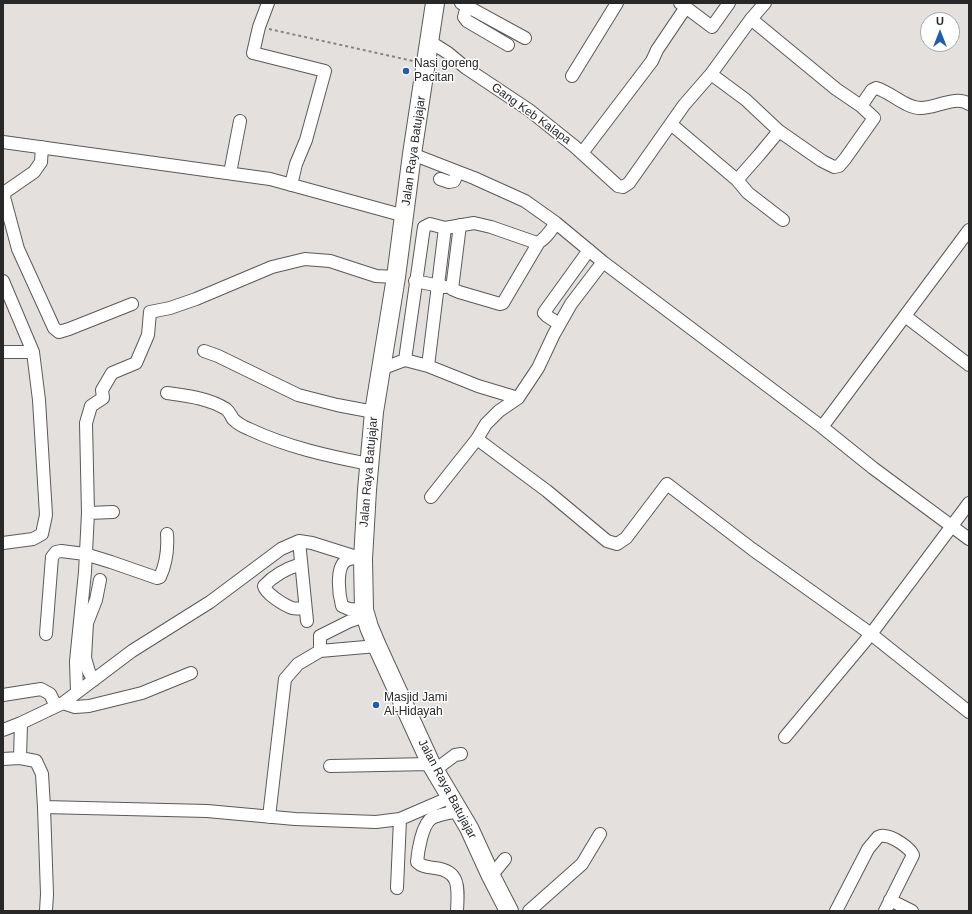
<!DOCTYPE html>
<html>
<head>
<meta charset="utf-8">
<style>
  body { margin:0 }
  #map { position:relative; width:972px; height:914px; overflow:hidden; background:#e3e0de; font-family:Arial,sans-serif }
  canvas { display:block }
  .frame { position:absolute; inset:0; border:4px solid #292828; pointer-events:none }
  .north { position:absolute; left:920px; top:12px; width:40px; height:40px; box-sizing:border-box; background:#fff; border:1px solid #a9a9a9; border-radius:50%; rotate:0deg; font-size:11px; font-weight:700; line-height:16px; text-align:center; color:#292828 }
  .north::after { content:''; display:block; margin:auto; width:14px; height:18px; background:#215cae; clip-path:polygon(50% 0,100% 100%,50% 72%,0 100%) }
</style>
</head>
<body>
<div id="map">
<canvas width="972" height="914"></canvas>
<div class="frame"></div>
<div class="north">U</div>
</div>
<script>
const g = document.querySelector('canvas').getContext('2d');
g.lineJoin = 'round';
function trace(path, color, width, dash) { g.strokeStyle = color; g.lineWidth = width; g.lineCap = dash ? 'butt' : 'round'; g.setLineDash(dash || []); g.stroke(path); }
function write(font, color, halo, rows, align = 'center') {
  g.font = font + ' Arial,sans-serif'; g.lineWidth = 3; g.setLineDash([]); g.textBaseline = 'middle'; g.strokeStyle = halo; g.fillStyle = color; for (const [text, x, y, turn = 0] of rows) {
    g.save(); g.translate(x, y); g.rotate((+turn || 0) * Math.PI / 180); g.textAlign = isNaN(turn) ? turn : align; if (halo) g.strokeText(text, 0, 0); g.fillText(text, 0, 0); g.restore();
  }
}
const minor = new Path2D(`
  M 268,3 L 259,27 L 253,53 L 325,71 L 306,140 L 296,164 L 291,185
  M 461,3 L 525,38
  M 680,3 L 712,27 L 729,3
  M 467,6 L 464,17 L 467,21 L 508,45
  M 751,19 L 836,89 L 861,106 L 874,118 L 845,159 L 839,166 L 834,167 L 822,161 L 779,131
  M 429,41 L 448,53 L 466,68 L 529,110 L 574,146 L 618,186 L 623,187 L 629,183 L 684,105 L 711,74 L 751,19 L 765,3
  M 711,74 L 746,100 L 779,131 L 759,155 L 737,180 L 748,193 L 783,220
  M 572,76 L 617,3
  M 861,106 L 872,90 L 876,88 C 891,92 905,108 921,108 C 936,108 956,95 969,104
  M 671,124 L 737,180
  M 3,142 L 270,179 L 405,216
  M 42,147 L 41,162 L 34,172 L 8,190 L 5,192 L 4,197 L 18,249 L 54,328 L 59,332 L 69,329 L 132,304
  M 582,153 L 652,61 L 657,50 L 686,7
  M 412,154 L 474,178 L 525,201 L 556,223
  M 230,173 L 240,121
  M 440,179 L 449,182 L 454,181 L 458,172
  M 460,225 L 452,289 L 459,292 L 500,304 L 503,303 L 539,242
  M 3,281 L 33,352 L 39,400 L 46,515 L 42,534 L 33,539 L 3,543
  M 415,281 L 445,287
  M 905,316 L 969,365
  M 559,324 L 547,316 L 544,313 L 545,311 L 589,250
  M 204,351 L 218,356 L 298,395 L 337,405 L 374,412
  M 3,352 L 33,352
  M 405,360 L 424,227 L 430,224 L 445,228 L 474,223 L 491,227 L 537,243 C 545,240 551,230 556,223 L 603,262 L 822,427 L 873,468 L 969,539
  M 428,366 L 478,386 L 518,398
  M 381,369 L 405,360 L 428,366 L 445,228
  M 167,393 C 188,396 208,398 226,409 C 230,412 231,416 233,419 C 237,423 244,427 249,429 C 287,447 328,456 369,464
  M 822,427 L 969,230
  M 477,439 L 547,491 L 607,541 L 617,544 L 626,538 L 667,484 L 752,549 L 871,634 L 969,503
  M 431,497 L 477,439 L 486,424 L 499,411 L 518,398 L 538,368 L 554,334 L 571,304 L 603,262
  M 88,513 L 113,512
  M 299,541 L 307,621
  M 359,557 C 355,558 350,559 347,560 C 335,566 339,595 342,606 L 349,609 L 364,610
  M 301,564 C 288,568 274,575 264,586 C 266,594 284,605 292,608 C 296,609 301,608 305,608
  M 46,634 L 52,557 L 56,552 L 61,551 L 85,554 L 111,562 L 157,578 L 160,577 C 166,564 168,548 167,534
  M 320,651 L 320,636 L 350,621 L 365,616
  M 94,680 L 89,672 L 85,658 L 87,623 L 96,600 L 100,580
  M 77,692 L 76,661 L 85,572 L 88,513 L 86,423 L 91,406 L 103,398 L 102,390 L 112,373 L 136,363 L 148,335 L 150,312 L 170,308 L 196,299 L 272,267 L 305,259 L 330,261 L 376,276 L 396,277
  M 3,695 L 41,689 L 50,694 L 56,706
  M 63,703 L 75,707 L 89,706 L 142,693 L 191,673
  M 21,723 L 20,758 L 36,761 L 42,774 L 44,807 L 207,811 L 295,819 L 376,822 L 400,819 L 451,797
  M 3,730 L 21,723 L 63,703 L 132,651 L 210,602 L 281,549 L 299,541 L 312,543 L 363,559
  M 785,737 L 871,634 L 969,712
  M 3,759 L 20,758
  M 330,766 L 431,764
  M 435,770 L 455,755 L 461,754
  M 44,807 L 47,894 L 46,911
  M 269,817 L 285,679 L 298,664 L 320,651 L 377,646
  M 491,876 L 505,859
  M 397,888 L 400,819
  M 890,900 L 912,911
  M 457,911 C 458,889 461,871 435,868 C 428,867 422,867 417,862 C 418,851 422,824 432,818 C 440,814 450,813 459,811
  M 529,911 L 582,864 L 600,834
  M 836,911 L 868,849 L 878,837 C 880,836 882,835 884,836 C 893,836 910,848 913,855 L 885,911`);
const highway = new Path2D(`
  M 435,3 L 412,154 L 396,277 L 374,412 L 367,490 L 363,559 L 364,610 L 369,627 L 377,646 L 431,764 L 469,828 L 491,876 L 509,911`);
trace(minor, '#5c5958', 14);
trace(highway, '#5c5958', 20);
trace(new Path2D(`
  M 269,29 L 413,61`), '#878584', 2, [3, 3]);
trace(minor, '#fff', 12);
trace(highway, '#fff', 18);
for (const [x, y, r, color] of [
  [406,71,4,"#215cae"],
  [376,705,4,"#215cae"]
]) { const dot = new Path2D(); dot.arc(x, y, r, 0, 2 * Math.PI); g.fillStyle = color; g.fill(dot); trace(dot, '#fff', 1.5); }
write('12px', '#292828', '#fff', [
  ["Nasi goreng",414,64],
  ["Pacitan",414,78],
  ["Masjid Jami",384,698],
  ["Al-Hidayah",384,712]
], 'left');
write('12px', '#292828', '#fff', [
  ["Gang Keb Kalapa",531,114,36],
  ["Jalan Raya Batujajar",414,151,-82],
  ["Jalan Raya Batujajar",369,472,-85],
  ["Jalan Raya Batujajar",447,789,62]
]);
</script>
</body>
</html>
